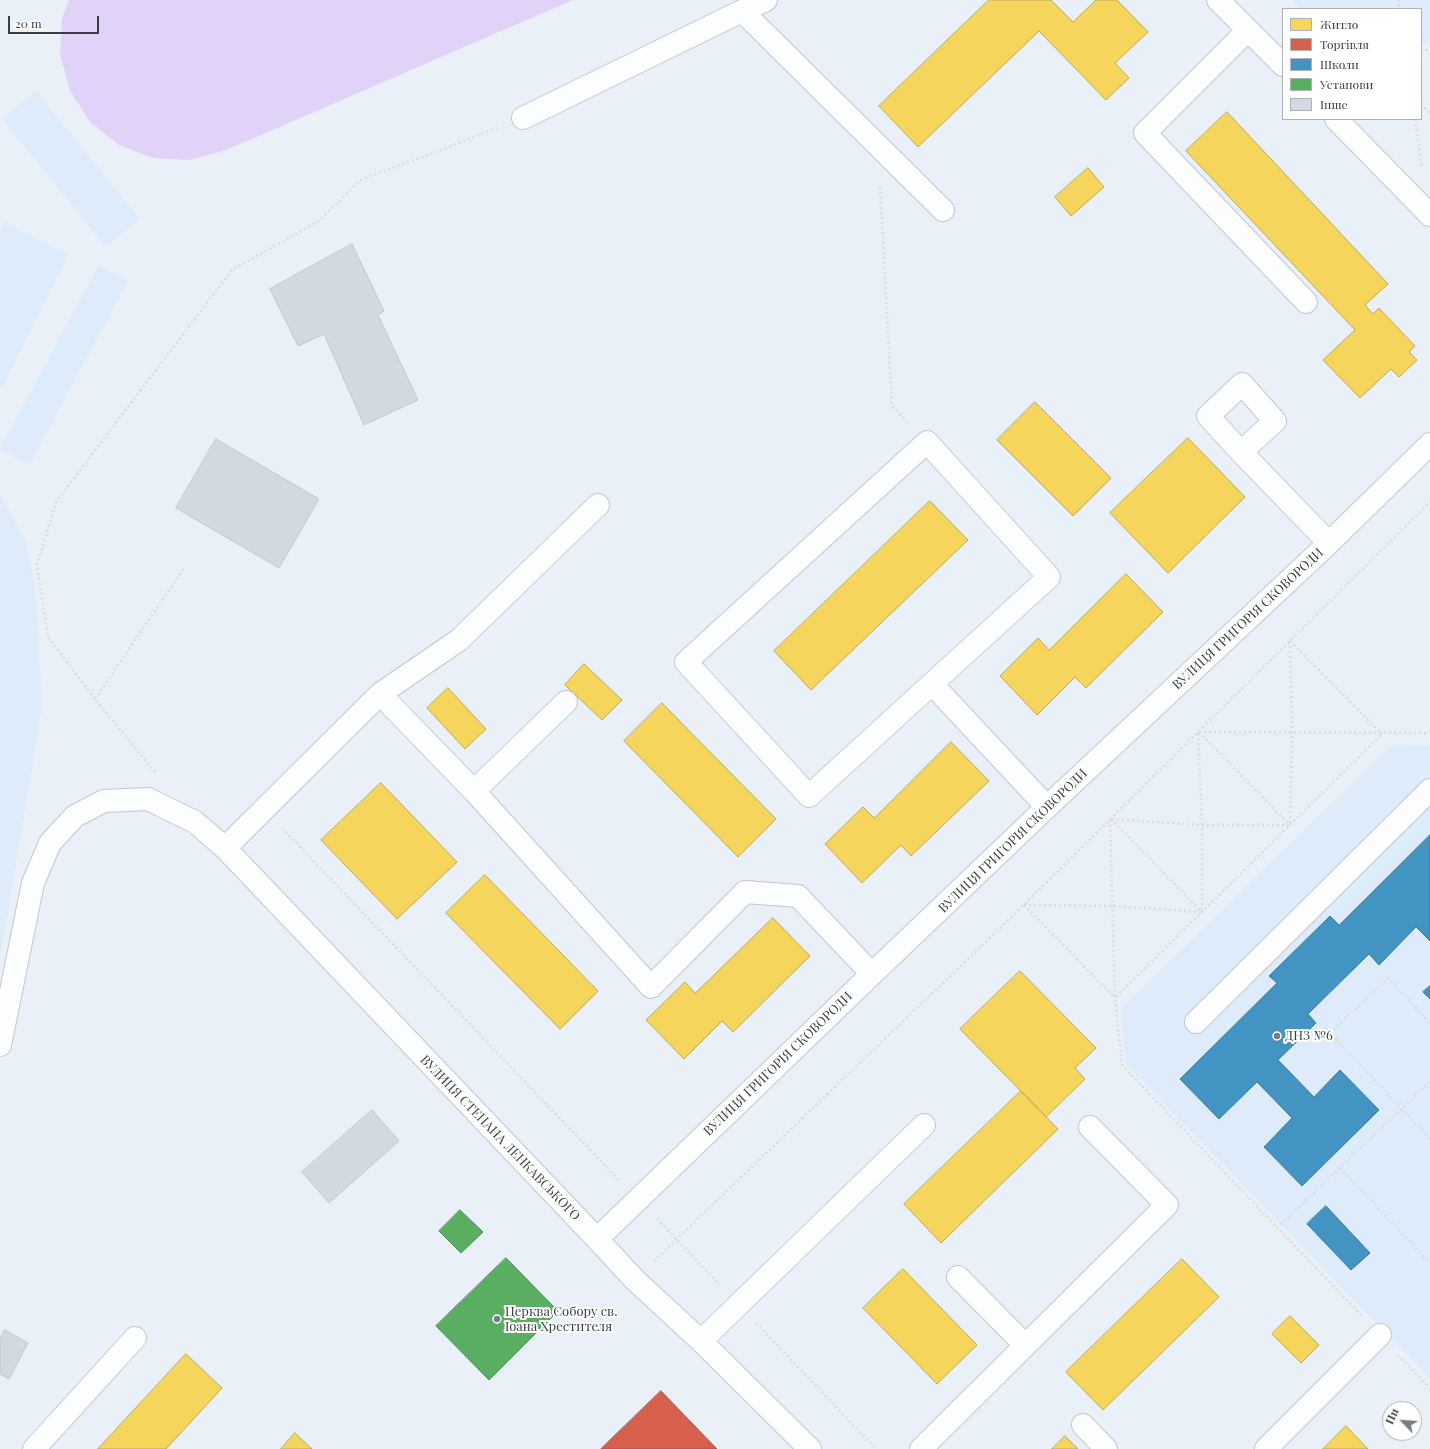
<!DOCTYPE html>
<html>
<head>
<meta charset="utf-8">
<style>
  body { margin:0 }
  #map { position:relative; width:1430px; height:1449px; overflow:hidden; background:#e9f0f7; font-family:"Playfair Display",serif }
  canvas { display:block }
  .legend { position:absolute; left:1282px; top:8px; width:140px; height:112px; box-sizing:border-box; background:#fff; border:1px solid #afb2b4; margin:0; padding:5px 7px; list-style:none; font-size:12px; color:#383e44 }
  .legend li { display:flex; align-items:center; gap:8px; height:20px }
  .legend b { width:20px; border:1px solid #afb2b4 }
  .north { position:absolute; left:1382px; top:1401px; width:40px; height:40px; box-sizing:border-box; background:#fff; border:1px solid #afb2b4; border-radius:50%; rotate:295deg; font-size:11px; font-weight:700; line-height:16px; text-align:center; color:#383e44 }
  .north::after { content:''; display:block; margin:auto; width:14px; height:18px; background:#767c83; clip-path:polygon(50% 0,100% 100%,50% 72%,0 100%) }
  .scale { position:absolute; left:8px; top:16px; width:91px; height:18px; box-sizing:border-box; border:2px solid #383e44; border-top:0; padding-left:5px; font-size:12px; line-height:14px; white-space:nowrap; color:#383e44; -webkit-text-stroke:3px #fff; paint-order:stroke }
</style>
</head>
<body>
<div id="map">
<canvas width="1430" height="1449"></canvas>
<ul class="legend">
<li><b style="height:11px;background:#f6d55c"></b>Житло</li>
<li><b style="height:11px;background:#d6604d"></b>Торгівля</li>
<li><b style="height:11px;background:#4393c3"></b>Школи</li>
<li><b style="height:11px;background:#5aae61"></b>Установи</li>
<li><b style="height:11px;background:#d3d9e1"></b>Інше</li>
</ul>
<div class="north">Пн</div>
<div class="scale">20 m</div>
</div>
<script>
const g = document.querySelector('canvas').getContext('2d');
g.lineJoin = 'round';
function paint(path, color) { g.fillStyle = color; g.fill(path, 'evenodd'); }
function trace(path, color, width, dash) { g.strokeStyle = color; g.lineWidth = width; g.lineCap = dash ? 'butt' : 'round'; g.setLineDash(dash || []); g.stroke(path); }
function write(font, color, halo, rows, align = 'center') {
  g.font = font + ' "Playfair Display",serif'; g.lineWidth = 4; g.setLineDash([]); g.textBaseline = 'middle'; g.strokeStyle = halo; g.fillStyle = color; for (const [text, x, y, turn = 0] of rows) {
    g.save(); g.translate(x, y); g.rotate((+turn || 0) * Math.PI / 180); g.textAlign = isNaN(turn) ? turn : align; if (halo) g.strokeText(text, 0, 0); g.fillText(text, 0, 0); g.restore();
  }
}
paint(new Path2D(`
  M 1292,0 L 1430,0 L 1430,40 L 1421,45 L 1421,9 L 1300,9 Z
  M 36,91 L 140,219 L 106,247 L 2,119 Z
  M 5,222 L 69,254 L 2,387 L 0,387 L 0,232 Z
  M 99,265 L 128,281 L 29,465 L 0,449 Z
  M 0,494 L 26,542 L 36,598 L 42,708 L 0,958 Z
  M 1392,745 L 1430,746 L 1430,1378 L 1126,1064 L 1121,1008 Z`), '#ddebfb');
paint(new Path2D(`
  M 69,0 L 573,0 L 226,150 L 190,160 L 153,158 L 119,145 L 90,122 L 70,91 L 60,55 L 62,18 Z`), '#e1d2f8');
const homes = new Path2D(`
  M 989,0 L 1051,0 L 1073,22 L 1096,0 L 1117,0 L 1148,32 L 1115,63 L 1129,78 L 1106,100 L 1039,31 L 918,147 L 879,106 Z
  M 1227,112 L 1388,284 L 1365,305 L 1373,314 L 1379,308 L 1415,346 L 1409,352 L 1417,360 L 1399,377 L 1391,369 L 1360,398 L 1323,360 L 1355,330 L 1186,151 Z
  M 1088,168 L 1104,187 L 1071,216 L 1055,197 Z
  M 1035,402 L 1111,478 L 1073,516 L 997,440 Z
  M 1188,438 L 1245,497 L 1168,573 L 1110,513 Z
  M 930,501 L 968,540 L 811,690 L 774,651 Z
  M 1126,574 L 1163,612 L 1086,688 L 1075,677 L 1037,715 L 1000,676 L 1038,638 L 1049,650 Z
  M 584,664 L 622,700 L 602,720 L 565,685 Z
  M 448,688 L 486,729 L 465,749 L 427,708 Z
  M 662,703 L 776,819 L 738,857 L 624,741 Z
  M 951,742 L 989,781 L 911,856 L 901,845 L 862,883 L 825,844 L 863,807 L 874,818 Z
  M 381,783 L 457,862 L 397,919 L 321,840 Z
  M 485,875 L 598,991 L 560,1029 L 446,913 Z
  M 773,918 L 810,956 L 733,1032 L 722,1021 L 684,1059 L 646,1020 L 685,982 L 695,993 Z
  M 1020,971 L 1096,1048 L 1075,1068 L 1085,1079 L 1046,1117 L 960,1029 Z
  M 1021,1091 L 1058,1129 L 941,1243 L 904,1204 Z
  M 1182,1259 L 1219,1297 L 1103,1410 L 1066,1372 Z
  M 903,1269 L 977,1345 L 937,1384 L 863,1308 Z
  M 1290,1316 L 1319,1345 L 1301,1363 L 1272,1334 Z
  M 186,1354 L 222,1388 L 166,1449 L 98,1449 Z
  M 1346,1426 L 1368,1449 L 1323,1449 Z
  M 295,1433 L 312,1449 L 281,1449 Z
  M 1065,1436 L 1078,1449 L 1052,1449 Z`);
paint(homes, '#f6d55c');
trace(homes, '#bda855', 1);
const shops = new Path2D(`
  M 661,1391 L 717,1449 L 601,1449 Z`);
paint(shops, '#d6604d');
trace(shops, '#a7564a', 1);
const schools = new Path2D(`
  M 1430,835 L 1430,941 L 1416,927 L 1379,965 L 1369,954 L 1308,1014 L 1316,1023 L 1278,1060 L 1314,1097 L 1340,1070 L 1379,1110 L 1302,1186 L 1264,1147 L 1292,1118 L 1257,1082 L 1219,1119 L 1180,1079 L 1277,983 L 1269,976 L 1330,916 L 1339,925 Z
  M 1430,986 L 1430,999 L 1423,992 Z
  M 1326,1206 L 1370,1253 L 1351,1270 L 1307,1224 Z`);
paint(schools, '#4393c3');
trace(schools, '#407a9d', 1);
const public = new Path2D(`
  M 460,1210 L 483,1232 L 461,1253 L 439,1231 Z
  M 506,1258 L 558,1311 L 489,1380 L 436,1326 Z`);
paint(public, '#5aae61');
trace(public, '#508c58', 1);
const building = new Path2D(`
  M 352,244 L 384,311 L 378,315 L 418,400 L 364,425 L 324,334 L 298,346 L 270,289 Z
  M 216,439 L 319,499 L 279,568 L 176,508 Z
  M 372,1110 L 399,1141 L 329,1203 L 302,1172 Z
  M 5,1330 L 28,1343 L 9,1379 L 0,1374 L 0,1338 Z`);
paint(building, '#d3d9e1');
trace(building, '#c3c7ce', 1);
const minor = new Path2D(`
  M 766,0 L 742,11 L 943,210
  M 1218,0 L 1283,65
  M 1248,30 L 1145,133 L 1306,302
  M 523,118 L 742,11
  M 1336,119 L 1430,215
  M 927,442 L 1049,577 L 809,796 L 686,662 Z
  M 1241,452 L 1275,421 L 1242,384 L 1208,416 L 1241,452 L 1329,543
  M 932,684 L 1047,807
  M 380,694 L 474,791 L 651,987 L 745,892 L 798,896 L 872,974
  M 474,791 L 566,702
  M 225,848 L 380,694 L 459,640 L 598,505
  M 1196,1022 L 1430,790
  M 0,1045 L 33,883 L 50,843 L 75,816 L 104,801 L 148,799 L 195,822 L 225,848 L 597,1239 L 635,1280 L 701,1341 L 810,1449
  M 597,1239 L 872,974 L 1047,807 L 1329,543 L 1430,444
  M 958,1277 L 1025,1345
  M 701,1341 L 924,1125
  M 1083,1425 L 1106,1449
  M 34,1449 L 135,1338
  M 921,1449 L 1167,1205 L 1090,1127
  M 1266,1449 L 1380,1335`);
trace(minor, '#c2c8ce', 24);
trace(new Path2D(`
  M 1398,0 L 1399,9
  M 1421,53 L 1430,48
  M 1421,104 L 1430,113
  M 1415,119 L 1422,167
  M 880,187 L 892,406 L 908,423
  M 1290,641 L 1292,732 L 1290,825 L 1202,825 L 1110,819 L 1115,998 L 1122,1065 L 1362,1316
  M 1290,641 L 1382,734
  M 95,699 L 184,568
  M 1199,732 L 1430,733
  M 1199,732 L 1289,824
  M 155,772 L 95,699 L 48,637 L 37,565 L 56,502 L 232,270 L 319,221 L 362,179 L 439,151 L 499,127
  M 1111,819 L 1201,911
  M 282,828 L 619,1180
  M 1024,905 L 1113,906 L 1202,912 L 1202,825 L 1198,732
  M 1024,905 L 1114,997
  M 1116,997 L 1382,734
  M 1430,1023 L 1388,978 L 1330,1033 L 1430,1139
  M 1340,1168 L 1430,1263
  M 657,1219 L 720,1285
  M 1277,1228 L 1430,1082
  M 654,1261 L 1024,905 L 1430,502
  M 756,1323 L 876,1449
  M 1398,1355 L 1430,1388`), '#dadcde', 2.5, [2, 3]);
trace(minor, '#fcfdfe', 22);
for (const [x, y, r, color] of [
  [1277,1036,4,"#767c83"],
  [497,1319,4,"#767c83"]
]) { const dot = new Path2D(); dot.arc(x, y, r, 0, 2 * Math.PI); g.fillStyle = color; g.fill(dot); trace(dot, '#fff', 1.5); }
write('13px', '#383e44', '#fff', [
  ["ВУЛИЦЯ ГРИГОРІЯ СКОВОРОДИ",1248,619,-43],
  ["ВУЛИЦЯ ГРИГОРІЯ СКОВОРОДИ",1013,841,-44],
  ["ВУЛИЦЯ ГРИГОРІЯ СКОВОРОДИ",778,1064,-44],
  ["ВУЛИЦЯ СТЕПАНА ЛЕНКАВСЬКОГО",500,1138,46]
]);
write('13px', '#383e44', '#fff', [
  ["ДНЗ №6",1285,1036],
  ["Церква Собору св.",505,1312],
  ["Іоана Хрестителя",505,1327]
], 'left');
</script>
</body>
</html>
